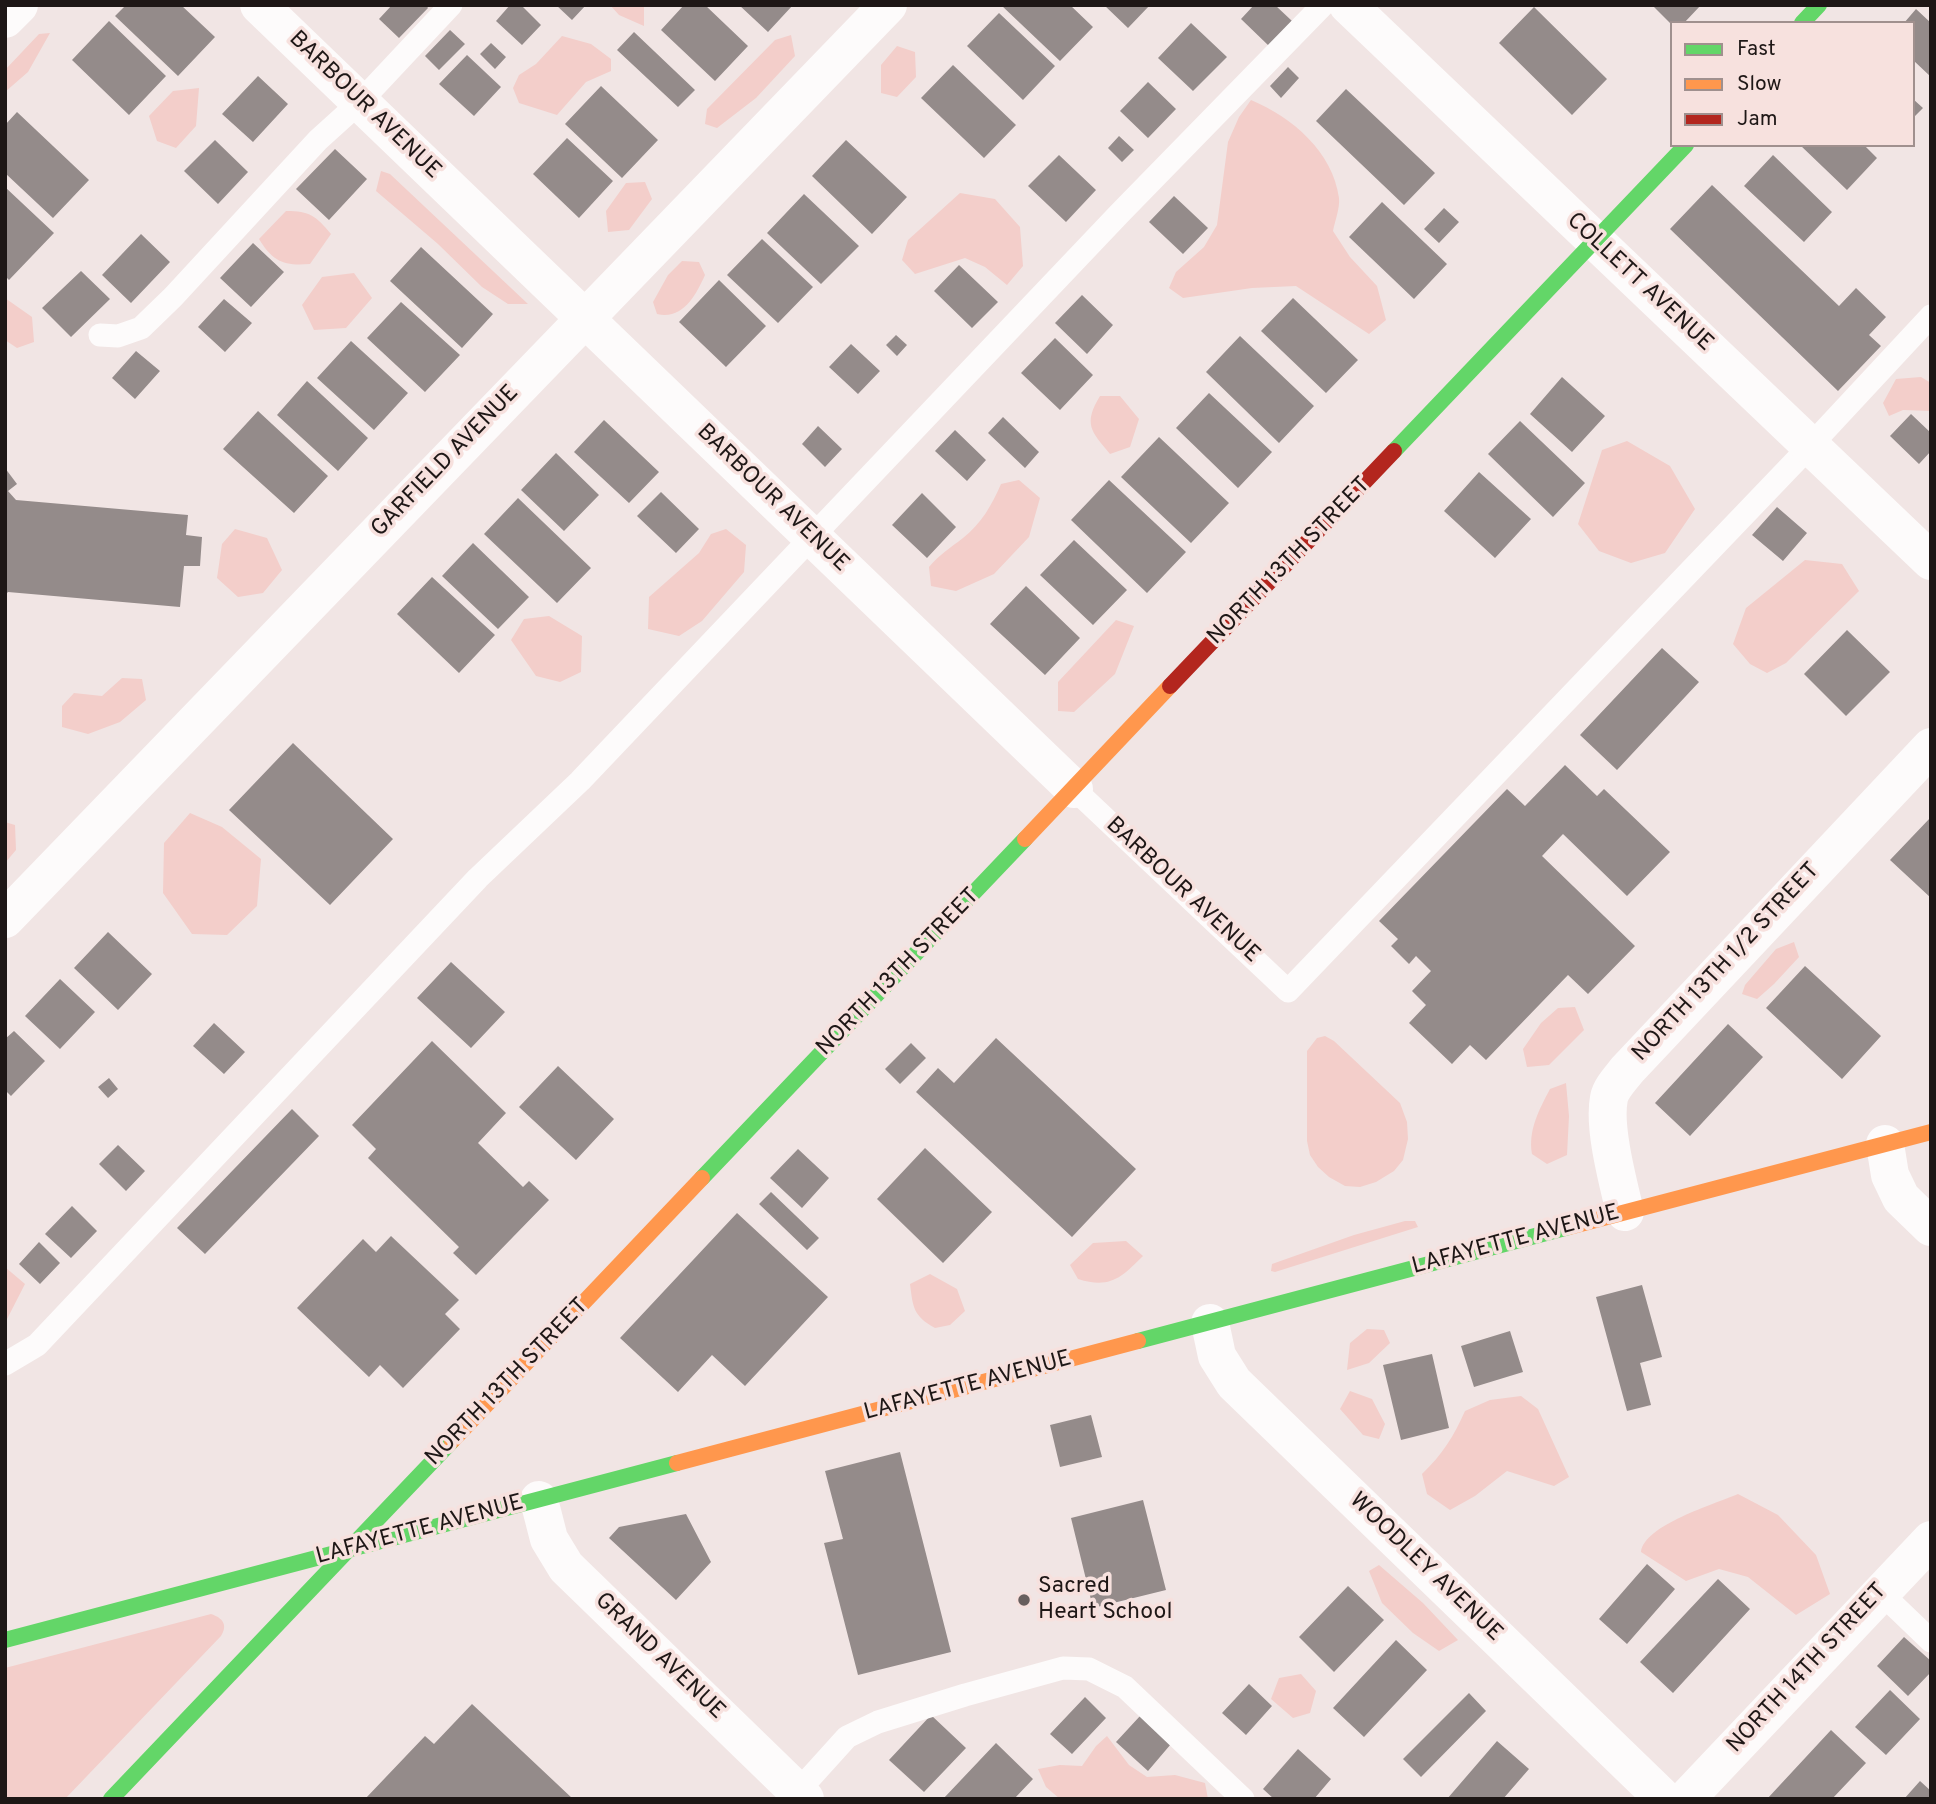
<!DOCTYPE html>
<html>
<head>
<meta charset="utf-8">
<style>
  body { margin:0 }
  #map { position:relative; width:1936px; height:1804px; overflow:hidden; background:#f1e5e4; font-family:Overpass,sans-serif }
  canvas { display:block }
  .frame { position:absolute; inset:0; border:7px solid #1e1716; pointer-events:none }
  .legend { position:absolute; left:1670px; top:21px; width:245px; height:126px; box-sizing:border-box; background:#f7e1de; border:2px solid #a0908e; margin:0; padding:9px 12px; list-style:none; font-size:21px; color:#1e1716 }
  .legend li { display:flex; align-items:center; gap:14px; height:35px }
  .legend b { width:35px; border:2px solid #a0908e }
</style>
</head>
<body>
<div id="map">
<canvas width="1936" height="1804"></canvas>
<div class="frame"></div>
<ul class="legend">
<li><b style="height:9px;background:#63d668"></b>Fast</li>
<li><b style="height:9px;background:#ff974d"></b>Slow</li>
<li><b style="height:9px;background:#b3261e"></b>Jam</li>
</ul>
</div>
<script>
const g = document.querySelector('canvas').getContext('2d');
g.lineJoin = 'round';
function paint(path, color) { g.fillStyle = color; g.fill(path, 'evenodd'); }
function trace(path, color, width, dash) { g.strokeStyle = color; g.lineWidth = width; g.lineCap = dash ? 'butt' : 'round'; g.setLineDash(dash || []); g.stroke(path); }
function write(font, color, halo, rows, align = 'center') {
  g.font = font + ' Overpass,sans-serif'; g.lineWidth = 7; g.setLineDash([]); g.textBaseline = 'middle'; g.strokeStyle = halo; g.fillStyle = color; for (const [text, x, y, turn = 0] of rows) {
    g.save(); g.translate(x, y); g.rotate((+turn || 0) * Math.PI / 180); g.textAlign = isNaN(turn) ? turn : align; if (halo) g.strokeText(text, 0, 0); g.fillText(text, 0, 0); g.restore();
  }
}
paint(new Path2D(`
  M 610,5 L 642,5 L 644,7 L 644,26 L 619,15 Z
  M 50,33 L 28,72 L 5,92 L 5,70 L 39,34 Z
  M 791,35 L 795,56 L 756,98 L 717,128 L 705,124 L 707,109 L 775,40 Z
  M 562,36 L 591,44 L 611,59 L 611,71 L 586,82 L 557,115 L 519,103 L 513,88 L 519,75 L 536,64 Z
  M 897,46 L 915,52 L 916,77 L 897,97 L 881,93 L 881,65 Z
  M 199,88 L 196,126 L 176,148 L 157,141 L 149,116 L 173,91 Z
  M 1251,100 C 1292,117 1333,152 1339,198 C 1340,208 1335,221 1333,231 L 1350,257 L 1377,286 L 1386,320 L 1369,334 L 1296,286 L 1252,288 L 1183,298 L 1169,288 L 1176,272 L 1204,247 L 1217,225 L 1228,142 L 1239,117 Z
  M 381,171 L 390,174 L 528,304 L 508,304 L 482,287 L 438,244 L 376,191 Z
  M 645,182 L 652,199 L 629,230 L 608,232 L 606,211 L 626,183 Z
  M 960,193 L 995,199 L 1020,227 L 1023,266 L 1007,285 L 985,267 L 965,258 L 915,274 L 902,260 L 908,240 Z
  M 286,211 C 310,211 316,216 331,234 L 310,264 C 284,266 273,262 259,239 Z
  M 682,261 L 699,262 L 705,275 C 696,295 683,320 657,314 L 653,302 L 668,275 Z
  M 354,273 L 372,298 L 346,328 L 314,330 L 302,305 L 322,277 Z
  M 5,298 L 32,317 L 34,342 L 17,348 L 5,340 Z
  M 1921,377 L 1931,383 L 1931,411 L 1903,410 L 1889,416 L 1883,403 L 1896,379 Z
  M 1100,396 L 1120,396 L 1139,419 L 1130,447 L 1110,454 C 1091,431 1083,424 1100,396 Z
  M 1627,441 L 1670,466 L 1695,509 L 1665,553 L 1631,563 L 1599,551 L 1578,524 L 1602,450 Z
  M 1019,480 L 1040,498 L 1029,537 L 994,574 L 956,591 L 931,586 L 929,567 C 939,555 950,548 963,538 C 981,524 992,505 1001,484 Z
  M 235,529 L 267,538 L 282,570 L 263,593 L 238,597 L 217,578 L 222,544 Z
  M 726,529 L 746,545 L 744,572 L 702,621 L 679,636 L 648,629 L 649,597 L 699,553 L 711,534 Z
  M 1805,560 L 1842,564 L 1859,591 L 1786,663 L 1767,673 L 1750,664 L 1733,644 L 1746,608 Z
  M 549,616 L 582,636 L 581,672 L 560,682 L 536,676 L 511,640 L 524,619 Z
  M 1116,620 L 1134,626 L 1115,674 L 1074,712 L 1058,711 L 1058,682 Z
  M 122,678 L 142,679 L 146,700 L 120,722 L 88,734 L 62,727 L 62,706 L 74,693 L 102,696 Z
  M 190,813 L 222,827 L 261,859 L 257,906 L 227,935 L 192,934 L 163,893 L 164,843 Z
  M 5,822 L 15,825 L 16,850 L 5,863 Z
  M 1794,942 L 1799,957 L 1774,984 L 1757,999 L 1742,994 L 1745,985 L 1776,949 Z
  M 1575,1007 L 1584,1030 L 1549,1065 L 1527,1067 L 1523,1049 L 1541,1023 L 1558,1008 Z
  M 1325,1036 L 1334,1041 L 1400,1103 L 1407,1122 L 1408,1139 L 1403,1160 L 1394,1171 L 1376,1182 L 1360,1187 L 1345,1186 L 1329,1177 L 1318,1167 L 1310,1155 L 1307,1141 L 1307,1051 L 1317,1038 Z
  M 1566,1083 L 1569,1116 L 1567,1155 L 1547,1164 L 1532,1154 C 1528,1130 1539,1110 1550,1089 Z
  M 1405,1221 L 1415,1221 L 1418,1227 L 1275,1272 L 1271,1271 L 1272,1264 L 1354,1235 Z
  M 1126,1241 L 1143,1256 C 1121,1278 1110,1289 1078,1279 L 1070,1265 L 1093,1243 Z
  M 5,1267 L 25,1284 L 5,1323 Z
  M 930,1274 L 957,1289 L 965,1311 L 950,1325 L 935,1328 C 913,1316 913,1307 910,1284 Z
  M 1367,1329 L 1384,1330 L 1390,1343 L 1369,1363 L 1347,1370 L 1350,1343 Z
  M 1350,1391 L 1372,1399 L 1385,1424 L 1379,1439 L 1363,1435 L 1340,1409 Z
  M 1521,1396 L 1538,1409 L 1569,1477 L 1554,1486 L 1507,1471 L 1475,1496 L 1450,1510 L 1427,1494 L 1422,1474 C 1442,1455 1454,1436 1465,1411 L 1490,1400 Z
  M 1738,1494 L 1778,1515 L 1816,1555 L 1830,1594 L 1796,1615 L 1748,1577 L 1719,1569 L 1686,1581 L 1641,1552 C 1644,1525 1715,1504 1738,1494 Z
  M 1379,1565 L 1423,1603 L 1458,1640 L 1439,1651 L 1413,1633 L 1382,1603 L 1369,1571 Z
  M 211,1614 C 223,1618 228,1625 221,1636 L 65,1799 L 5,1799 L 5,1668 Z
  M 1301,1674 L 1316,1691 L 1310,1713 L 1293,1718 L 1271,1699 L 1279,1678 Z
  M 1107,1736 L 1129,1765 L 1147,1777 L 1175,1775 L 1205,1783 L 1208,1799 L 1060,1799 L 1046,1787 L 1038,1769 L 1060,1765 L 1082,1766 L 1096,1746 Z`), '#f3ceca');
paint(new Path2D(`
  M 126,5 L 181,5 L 215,37 L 178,76 L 115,16 Z
  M 392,5 L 426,5 L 428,8 L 399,38 L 379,19 Z
  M 510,5 L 521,5 L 541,25 L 522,45 L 496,21 Z
  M 556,5 L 586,5 L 572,20 Z
  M 684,5 L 705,5 L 748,46 L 715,81 L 661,30 Z
  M 739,5 L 793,5 L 768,32 Z
  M 1001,5 L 1070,5 L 1093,27 L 1060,61 Z
  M 1104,5 L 1150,5 L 1128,28 Z
  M 1254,5 L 1275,5 L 1292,21 L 1269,46 L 1241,19 Z
  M 1652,5 L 1701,5 L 1684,23 L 1670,23 Z
  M 1534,7 L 1607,79 L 1572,115 L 1499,43 Z
  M 1916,9 L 1931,23 L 1931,77 L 1913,60 L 1913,23 L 1904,23 Z
  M 999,13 L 1055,66 L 1023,100 L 967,46 Z
  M 109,21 L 166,76 L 129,115 L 72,60 Z
  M 1191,23 L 1227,57 L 1193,91 L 1158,58 Z
  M 450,30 L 465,44 L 439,70 L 425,56 Z
  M 634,32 L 695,90 L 678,107 L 617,50 Z
  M 491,43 L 506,57 L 495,69 L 480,54 Z
  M 467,55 L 501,87 L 474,116 L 439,84 Z
  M 953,65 L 1016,125 L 984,158 L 921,98 Z
  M 1288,67 L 1299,78 L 1281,98 L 1270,86 Z
  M 258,76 L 288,104 L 253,142 L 222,114 Z
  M 1148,82 L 1176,109 L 1148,138 L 1120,111 Z
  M 601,86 L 658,140 L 622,178 L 565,124 Z
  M 1346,89 L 1435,173 L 1404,205 L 1316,121 Z
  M 1913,99 L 1923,108 L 1913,118 Z
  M 17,112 L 89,180 L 53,218 L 5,173 L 5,125 Z
  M 1119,136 L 1134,150 L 1122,162 L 1108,148 Z
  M 567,138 L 613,181 L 579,218 L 533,174 Z
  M 215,140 L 248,172 L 218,204 L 184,171 Z
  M 846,140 L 907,197 L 872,234 L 812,176 Z
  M 1800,145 L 1864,145 L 1877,158 L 1847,190 Z
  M 335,149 L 367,179 L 329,220 L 296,189 Z
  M 1059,155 L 1096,190 L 1066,222 L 1028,186 Z
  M 1773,155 L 1832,212 L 1804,242 L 1744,186 Z
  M 1712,185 L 1839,306 L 1856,288 L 1886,317 L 1869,335 L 1881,346 L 1838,391 L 1670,229 Z
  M 5,187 L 54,233 L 9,280 L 5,276 Z
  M 804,194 L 859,246 L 821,284 L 767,233 Z
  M 1174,196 L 1208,228 L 1183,254 L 1149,222 Z
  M 1382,202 L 1447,264 L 1414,299 L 1349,237 Z
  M 1444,208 L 1459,222 L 1439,243 L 1424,229 Z
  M 141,234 L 170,262 L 131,303 L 102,275 Z
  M 762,239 L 813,287 L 778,323 L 727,275 Z
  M 253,243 L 284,272 L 251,307 L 220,278 Z
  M 421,247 L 493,314 L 462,348 L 390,281 Z
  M 959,265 L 998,302 L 972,328 L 934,291 Z
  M 81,271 L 110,299 L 71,337 L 42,308 Z
  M 719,280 L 766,326 L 726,367 L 679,322 Z
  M 1082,295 L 1113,325 L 1087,354 L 1055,323 Z
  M 1293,298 L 1358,360 L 1326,393 L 1261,331 Z
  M 224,299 L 252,323 L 225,352 L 198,327 Z
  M 401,302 L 460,355 L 425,392 L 367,338 Z
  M 896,335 L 907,345 L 897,356 L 886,345 Z
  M 1240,336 L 1314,406 L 1279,443 L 1206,372 Z
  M 1055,338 L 1093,375 L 1060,410 L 1021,373 Z
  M 351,341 L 408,393 L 374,430 L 317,378 Z
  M 851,344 L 880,371 L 858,394 L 829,367 Z
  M 136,351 L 160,371 L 135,399 L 112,378 Z
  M 1562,377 L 1605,416 L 1572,452 L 1530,414 Z
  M 307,381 L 368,438 L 338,471 L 277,415 Z
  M 1209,393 L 1272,452 L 1238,488 L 1176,428 Z
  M 258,411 L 328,476 L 294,513 L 223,449 Z
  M 1911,414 L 1931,433 L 1931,451 L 1919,464 L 1890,436 Z
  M 1003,417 L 1039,452 L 1025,468 L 988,433 Z
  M 604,420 L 659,472 L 629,503 L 574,452 Z
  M 1520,421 L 1585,483 L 1553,517 L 1488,454 Z
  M 818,426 L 842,449 L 825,467 L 802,444 Z
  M 955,430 L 986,460 L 967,481 L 935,451 Z
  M 1159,437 L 1229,503 L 1191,543 L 1121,477 Z
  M 556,453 L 599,495 L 564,531 L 521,490 Z
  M 5,468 L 17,484 L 8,491 L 16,500 L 188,515 L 186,535 L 202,537 L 200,566 L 184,566 L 180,607 L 8,592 L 5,595 Z
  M 1479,472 L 1531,519 L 1495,558 L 1444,511 Z
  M 1109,480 L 1186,552 L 1147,593 L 1071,520 Z
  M 661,492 L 699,529 L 676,553 L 637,516 Z
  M 922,493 L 956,527 L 927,558 L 892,525 Z
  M 518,498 L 591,568 L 557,603 L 484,534 Z
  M 1777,507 L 1807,533 L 1783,561 L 1752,535 Z
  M 1074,540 L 1127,590 L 1093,625 L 1040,575 Z
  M 473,543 L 529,597 L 498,629 L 442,576 Z
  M 432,577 L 495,635 L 459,673 L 397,614 Z
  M 1026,586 L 1080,638 L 1045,675 L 990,624 Z
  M 1847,630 L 1890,672 L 1846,716 L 1804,674 Z
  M 1662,648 L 1699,682 L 1617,770 L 1580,735 Z
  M 293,743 L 393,839 L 330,905 L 229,810 Z
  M 1565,765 L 1597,796 L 1604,789 L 1670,852 L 1627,896 L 1563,834 L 1542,856 L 1635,946 L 1588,994 L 1568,975 L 1486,1060 L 1470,1045 L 1452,1064 L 1409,1023 L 1426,1005 L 1412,991 L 1431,971 L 1416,956 L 1409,964 L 1391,946 L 1398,939 L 1379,921 L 1507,789 L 1525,806 Z
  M 1931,817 L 1931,898 L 1890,860 Z
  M 108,932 L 152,974 L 118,1010 L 74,968 Z
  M 451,962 L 505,1012 L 471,1048 L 417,998 Z
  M 1805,966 L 1881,1036 L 1842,1079 L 1766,1008 Z
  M 60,979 L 95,1012 L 60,1049 L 25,1016 Z
  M 214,1023 L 245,1052 L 224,1074 L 193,1046 Z
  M 1728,1024 L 1763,1057 L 1690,1136 L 1655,1103 Z
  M 14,1031 L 45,1061 L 11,1096 L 5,1090 L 5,1039 Z
  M 996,1038 L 1136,1169 L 1072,1237 L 916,1092 L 938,1068 L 954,1083 Z
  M 432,1041 L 506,1113 L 478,1143 L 523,1187 L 529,1181 L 549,1200 L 476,1275 L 453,1253 L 459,1247 L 368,1158 L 376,1149 L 352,1125 Z
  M 911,1043 L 926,1058 L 900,1084 L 885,1069 Z
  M 558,1066 L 614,1119 L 576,1160 L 519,1107 Z
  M 109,1078 L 118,1089 L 108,1098 L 98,1087 Z
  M 292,1109 L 319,1136 L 205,1254 L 177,1228 Z
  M 118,1145 L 145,1171 L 126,1191 L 99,1164 Z
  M 925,1148 L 992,1212 L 943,1263 L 877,1199 Z
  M 798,1149 L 829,1178 L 802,1208 L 770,1178 Z
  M 771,1192 L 819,1238 L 807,1250 L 759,1204 Z
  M 72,1206 L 97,1231 L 71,1258 L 45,1234 Z
  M 737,1213 L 828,1297 L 745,1386 L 712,1355 L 678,1392 L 620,1338 Z
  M 391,1236 L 459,1300 L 445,1314 L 460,1329 L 403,1388 L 380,1365 L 369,1377 L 297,1308 L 363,1239 L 376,1252 Z
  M 39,1242 L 60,1263 L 40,1284 L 19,1264 Z
  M 1642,1285 L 1662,1357 L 1640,1363 L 1651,1405 L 1627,1411 L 1596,1297 Z
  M 1510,1331 L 1523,1372 L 1474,1387 L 1461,1346 Z
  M 1432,1354 L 1449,1428 L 1401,1440 L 1383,1365 Z
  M 1091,1415 L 1102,1457 L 1060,1467 L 1050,1425 Z
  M 900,1452 L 951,1652 L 858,1675 L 824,1543 L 843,1539 L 825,1471 Z
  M 1143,1500 L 1166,1590 L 1093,1608 L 1071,1518 Z
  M 686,1514 L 711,1562 L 676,1600 L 609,1538 L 619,1527 Z
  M 1647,1564 L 1675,1589 L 1627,1644 L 1599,1619 Z
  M 1718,1579 L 1750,1609 L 1673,1693 L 1640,1662 Z
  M 1348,1586 L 1384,1620 L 1334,1672 L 1299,1637 Z
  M 1904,1637 L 1931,1661 L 1931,1672 L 1908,1696 L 1877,1666 Z
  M 1396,1640 L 1427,1670 L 1364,1737 L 1333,1708 Z
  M 1249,1684 L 1272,1706 L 1246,1735 L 1222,1713 Z
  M 1890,1690 L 1920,1719 L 1886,1755 L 1855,1727 Z
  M 1469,1693 L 1486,1711 L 1421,1777 L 1403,1759 Z
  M 1085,1697 L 1106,1718 L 1072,1754 L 1050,1734 Z
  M 472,1704 L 573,1799 L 365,1799 L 425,1736 L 434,1744 Z
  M 931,1715 L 966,1748 L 924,1792 L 889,1760 Z
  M 1140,1716 L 1171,1744 L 1148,1771 L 1116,1742 Z
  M 1831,1730 L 1866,1763 L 1832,1799 L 1767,1799 Z
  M 1497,1741 L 1529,1769 L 1503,1799 L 1447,1799 Z
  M 996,1743 L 1033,1779 L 1014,1799 L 943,1799 Z
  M 1298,1749 L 1331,1779 L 1314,1799 L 1274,1799 L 1263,1789 Z
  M 1920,1781 L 1931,1791 L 1931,1799 L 1904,1799 Z`), '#948b8a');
trace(new Path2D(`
  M 100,335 L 118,336 L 141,328 L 173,297 L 318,140 L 360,102 L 451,5
  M 1074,789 L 1288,991 L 1811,445 L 1931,316
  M 5,1364 L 37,1345 L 478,878 L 580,781 L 1120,213 L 1323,5
  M 1881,1593 L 1931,1641
  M 791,1799 L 847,1737 L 878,1722 L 965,1695 L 1063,1668 L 1089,1669 L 1125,1687 L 1243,1799`), '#fdfbfb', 23);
trace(new Path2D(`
  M 259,5 L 1074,789
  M 1348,5 L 1931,561
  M 5,19 L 19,5
  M 5,919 L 888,5
  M 1885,1144 L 1890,1175 L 1901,1198 L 1931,1227
  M 1625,1212 C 1618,1182 1603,1127 1609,1098 C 1611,1088 1621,1078 1627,1070 L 1931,747
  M 1210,1323 L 1217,1356 L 1234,1383 L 1664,1799
  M 539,1500 L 549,1539 L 566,1567 L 805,1799
  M 1686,1799 L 1931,1540`), '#fdfbfb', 38);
trace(new Path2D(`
  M 1802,23 L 1819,5
  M 1394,451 L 1686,145
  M 702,1178 L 1025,839
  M 1138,1341 L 1569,1227
  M 5,1640 L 677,1463
  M 111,1799 L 452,1441`), '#63d668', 16);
trace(new Path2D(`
  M 1025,839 L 1170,686
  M 1569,1227 L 1931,1132
  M 452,1441 L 702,1178
  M 677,1463 L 1138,1341`), '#ff974d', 16);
trace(new Path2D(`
  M 1170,686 L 1394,451`), '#b3261e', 16);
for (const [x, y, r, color] of [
  [1024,1600,7,"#685f5e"]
]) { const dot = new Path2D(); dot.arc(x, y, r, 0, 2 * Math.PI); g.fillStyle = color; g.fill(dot); trace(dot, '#f7e1de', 2.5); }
write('23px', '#1e1716', '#f7e1de', [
  ["BARBOUR AVENUE",364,106,44],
  ["COLLETT AVENUE",1639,283,43],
  ["GARFIELD AVENUE",446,462,-46],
  ["BARBOUR AVENUE",772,499,44],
  ["NORTH 13TH STREET",1290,562,-46],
  ["BARBOUR AVENUE",1182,891,43],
  ["NORTH 13TH 1/2 STREET",1727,963,-47],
  ["NORTH 13TH STREET",899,973,-46],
  ["LAFAYETTE AVENUE",1516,1241,-15],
  ["NORTH 13TH STREET",508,1383,-46],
  ["LAFAYETTE AVENUE",968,1387,-15],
  ["LAFAYETTE AVENUE",420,1531,-15],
  ["WOODLEY AVENUE",1425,1568,44],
  ["GRAND AVENUE",659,1657,44],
  ["NORTH 14TH STREET",1808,1669,-47]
]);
write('23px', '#1e1716', '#f7e1de', [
  ["Sacred",1038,1587],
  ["Heart School",1038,1613]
], 'left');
</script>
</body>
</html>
